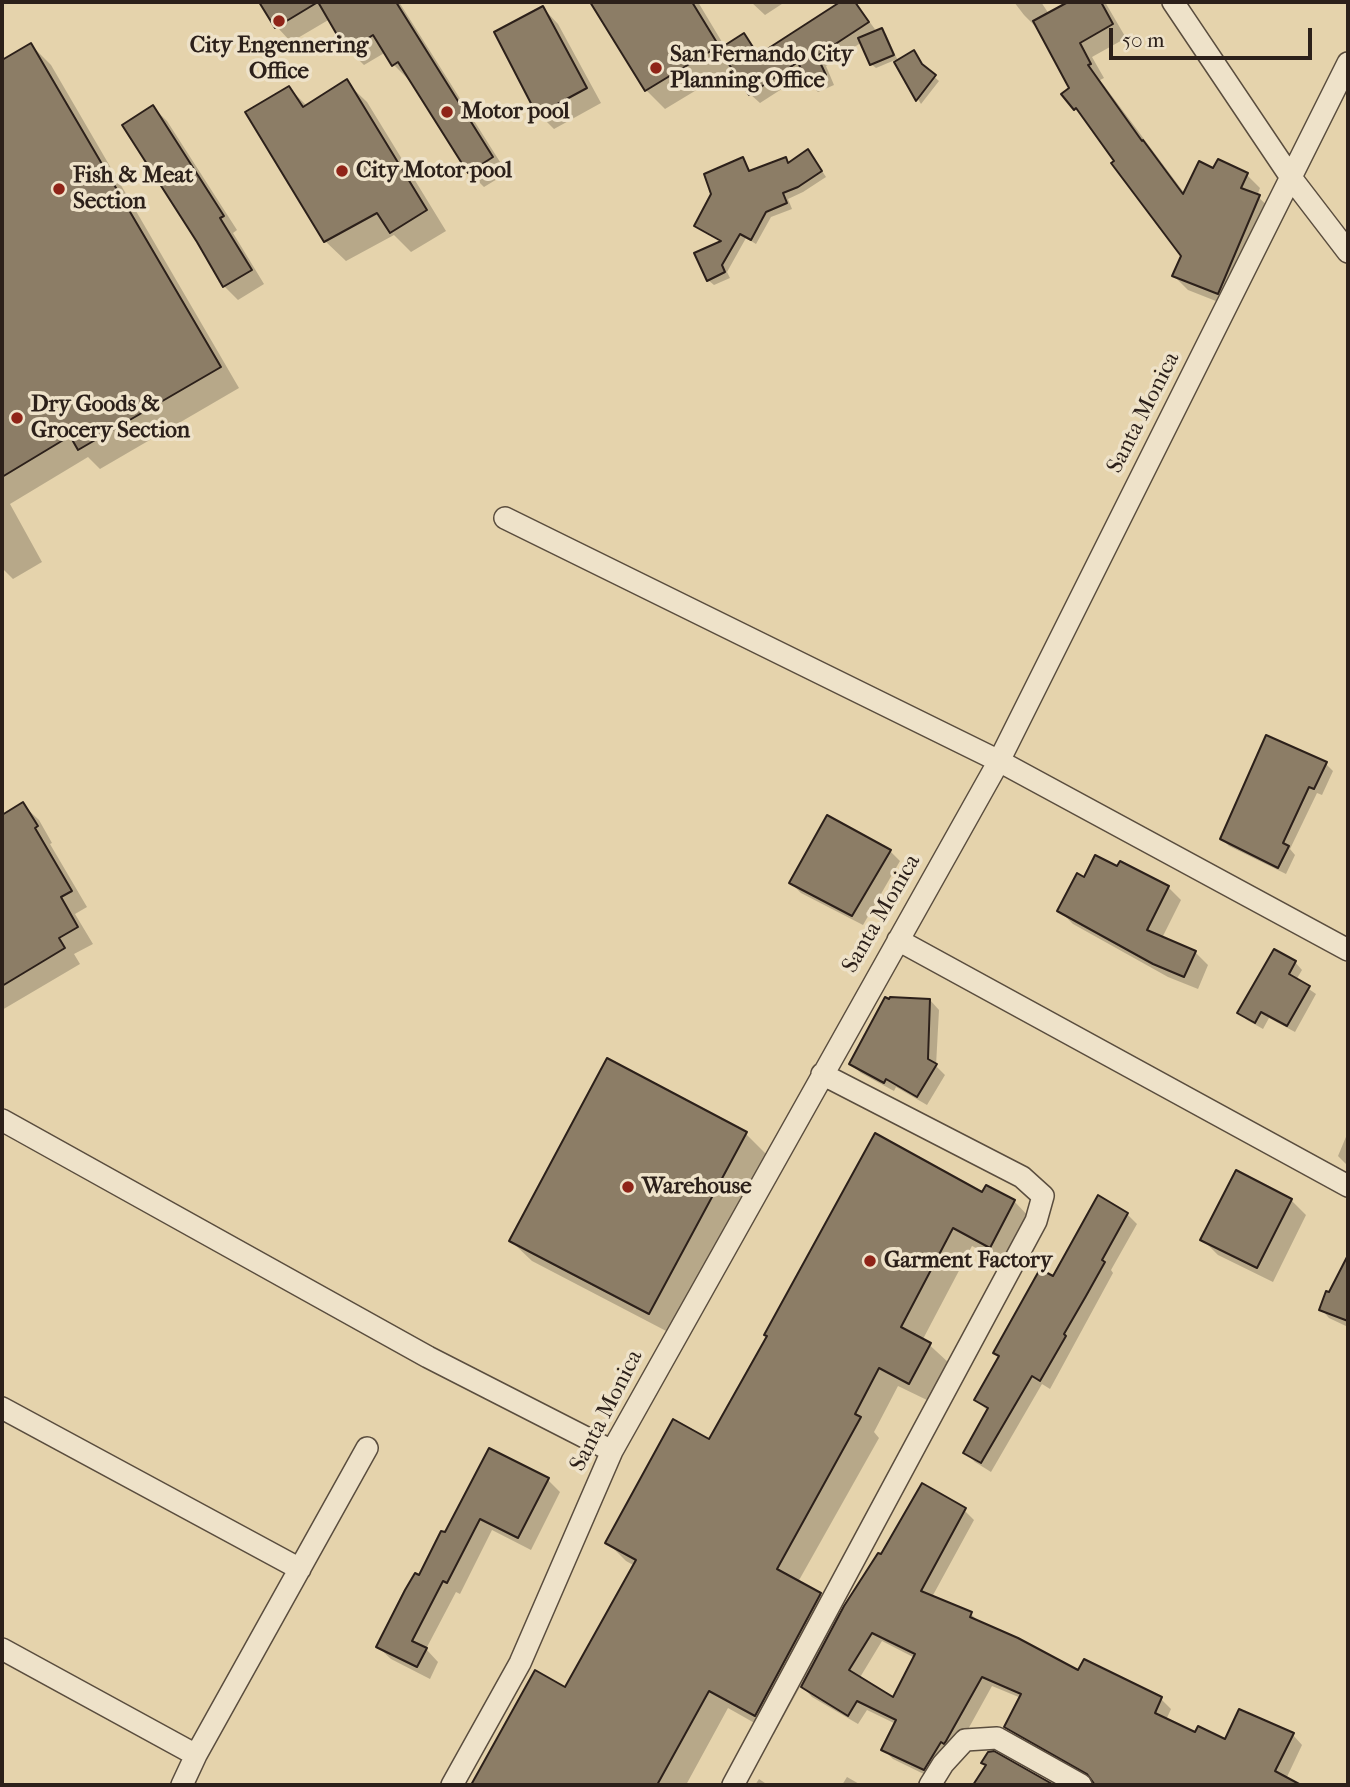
<!DOCTYPE html>
<html>
<head>
<meta charset="utf-8">
<style>
  body { margin:0 }
  #map { position:relative; width:1350px; height:1787px; overflow:hidden; background:#e5d3ac; font-family:"IM FELL French Canon",serif }
  canvas { display:block }
  .frame { position:absolute; inset:0; border:4px solid #2c201a; pointer-events:none }
  .scale { position:absolute; left:1109px; top:28px; width:203px; height:32px; box-sizing:border-box; border:4px solid #2c201a; border-top:0; padding-left:9px; font-size:21px; line-height:24px; white-space:nowrap; color:#2c201a; -webkit-text-stroke:5px #eee2c9; paint-order:stroke }
</style>
</head>
<body>
<div id="map">
<canvas width="1350" height="1787"></canvas>
<div class="frame"></div>
<div class="scale">50 m</div>
</div>
<script>
const g = document.querySelector('canvas').getContext('2d');
g.lineJoin = 'round';
function paint(path, color) { g.fillStyle = color; g.fill(path, 'evenodd'); }
function trace(path, color, width, dash) { g.strokeStyle = color; g.lineWidth = width; g.lineCap = dash ? 'butt' : 'round'; g.setLineDash(dash || []); g.stroke(path); }
function write(font, color, halo, rows, align = 'center') {
  g.font = font + ' "IM FELL French Canon",serif'; g.lineWidth = 7; g.setLineDash([]); g.textBaseline = 'middle'; g.strokeStyle = halo; g.fillStyle = color; for (const [text, x, y, turn = 0] of rows) {
    g.save(); g.translate(x, y); g.rotate((+turn || 0) * Math.PI / 180); g.textAlign = isNaN(turn) ? turn : align; if (halo) g.strokeText(text, 0, 0); g.fillText(text, 0, 0); g.restore();
  }
}
paint(new Path2D(`
  M 262,2 L 399,2 L 507,173 L 484,187 L 469,172 L 410,79 L 409,80 L 394,65 L 386,52 L 364,65 L 349,50 L 330,19 L 291,42 L 277,27 Z
  M 592,2 L 698,2 L 725,47 L 743,35 L 760,56 L 843,2 L 855,2 L 877,32 L 882,30 L 886,34 L 898,61 L 914,52 L 925,69 L 939,81 L 921,104 L 895,60 L 876,68 L 871,64 L 862,42 L 826,66 L 834,85 L 818,92 L 808,83 L 805,74 L 760,103 L 750,94 L 733,68 L 665,109 L 646,90 Z
  M 751,2 L 785,2 L 765,15 Z
  M 1014,2 L 1041,2 L 1049,14 L 1072,2 L 1105,2 L 1126,38 L 1092,57 L 1104,78 L 1100,80 L 1185,194 L 1214,170 L 1247,175 L 1260,188 L 1257,196 L 1272,210 L 1231,307 L 1188,290 L 1174,276 L 1183,256 L 1088,122 L 1064,94 L 1072,88 L 1036,23 L 1034,25 L 1024,15 Z
  M 543,8 L 558,24 L 601,103 L 554,129 L 539,114 Z
  M 31,45 L 51,65 L 239,388 L 100,469 L 88,457 L 10,504 L 42,562 L 13,579 L 2,568 L 2,62 Z
  M 346,82 L 367,102 L 446,231 L 411,252 L 394,235 L 346,261 L 325,241 L 289,88 L 307,106 Z
  M 153,107 L 167,121 L 237,230 L 233,233 L 264,284 L 238,300 L 224,286 Z
  M 813,157 L 826,177 L 803,192 L 788,199 L 792,209 L 771,217 L 756,244 L 746,238 L 727,272 L 730,278 L 714,285 L 708,280 L 722,242 L 696,226 L 742,159 L 751,172 L 785,159 L 789,164 Z
  M 1326,764 L 1333,771 L 1322,795 L 1317,793 L 1290,849 L 1295,855 L 1286,874 L 1229,846 L 1222,839 Z
  M 23,805 L 39,820 L 52,843 L 50,844 L 87,907 L 75,914 L 93,944 L 74,954 L 80,964 L 2,1010 L 2,817 Z
  M 890,851 L 900,861 L 863,925 L 801,893 L 791,883 Z
  M 1118,868 L 1168,887 L 1181,900 L 1162,938 L 1195,952 L 1208,965 L 1198,989 L 1168,977 L 1073,924 L 1060,911 L 1085,879 Z
  M 1295,962 L 1302,970 L 1296,980 L 1316,994 L 1295,1032 L 1269,1018 L 1263,1029 L 1247,1020 L 1240,1013 Z
  M 930,1000 L 939,1010 L 936,1066 L 945,1075 L 927,1105 L 896,1087 L 894,1091 L 861,1073 L 851,1064 Z
  M 1348,1132 L 1348,1166 L 1338,1156 Z
  M 746,1134 L 766,1154 L 670,1333 L 532,1261 L 511,1241 Z
  M 983,1195 L 1014,1201 L 1032,1220 L 1009,1265 L 972,1246 L 923,1339 L 949,1363 L 929,1401 L 898,1386 L 874,1432 L 879,1438 L 798,1582 L 820,1595 L 841,1615 L 881,1557 L 964,1510 L 974,1520 L 932,1597 L 971,1614 L 981,1624 L 1079,1672 L 1161,1699 L 1171,1709 L 1166,1720 L 1196,1734 L 1225,1741 L 1293,1735 L 1302,1745 L 1286,1779 L 1297,1785 L 1096,1785 L 1095,1782 L 1016,1736 L 1006,1726 L 1021,1698 L 992,1686 L 956,1751 L 934,1779 L 893,1759 L 884,1750 L 896,1724 L 867,1710 L 858,1724 L 812,1697 L 801,1685 L 774,1734 L 728,1708 L 686,1785 L 473,1785 L 536,1673 L 566,1689 L 635,1566 L 626,1561 L 607,1542 L 710,1441 ZM 882,1641 L 915,1658 L 893,1700 L 859,1679 Z
  M 1099,1198 L 1127,1214 L 1137,1224 L 1111,1270 L 1113,1273 L 1050,1389 L 1042,1384 L 991,1472 L 975,1462 L 965,1452 L 988,1411 L 976,1400 L 1000,1358 L 995,1353 L 1054,1279 Z
  M 1291,1200 L 1306,1215 L 1273,1282 L 1218,1255 L 1203,1240 Z
  M 1348,1259 L 1348,1327 L 1329,1318 L 1321,1309 Z
  M 548,1480 L 560,1492 L 531,1550 L 492,1530 L 460,1594 L 456,1592 L 426,1649 L 438,1662 L 430,1679 L 391,1659 L 378,1647 L 446,1535 Z
  M 847,1777 L 861,1785 L 842,1785 Z
  M 759,1779 L 768,1785 L 755,1785 Z`), '#0003');
const building = new Path2D(`
  M 259,2 L 396,2 L 493,157 L 468,173 L 398,62 L 392,66 L 373,35 L 347,52 L 318,2 L 275,28 Z
  M 590,2 L 692,2 L 719,46 L 645,91 Z
  M 840,2 L 855,2 L 869,22 L 817,56 L 826,75 L 807,84 L 798,62 L 749,95 L 719,49 L 744,33 L 758,55 Z
  M 1068,2 L 1101,2 L 1113,24 L 1080,43 L 1091,64 L 1088,65 L 1142,141 L 1143,140 L 1183,194 L 1199,161 L 1213,168 L 1218,159 L 1248,173 L 1241,188 L 1260,195 L 1218,294 L 1172,276 L 1181,256 L 1111,163 L 1114,161 L 1076,108 L 1074,110 L 1061,94 L 1069,88 L 1033,21 Z
  M 543,6 L 587,88 L 537,115 L 494,32 Z
  M 882,28 L 894,55 L 870,65 L 858,38 Z
  M 31,43 L 221,367 L 78,450 L 70,436 L 2,477 L 2,60 Z
  M 914,50 L 922,64 L 936,75 L 916,101 L 894,62 Z
  M 347,79 L 427,210 L 390,233 L 377,213 L 324,242 L 245,112 L 289,86 L 303,107 Z
  M 153,105 L 224,216 L 220,218 L 252,270 L 223,287 L 197,242 L 122,125 Z
  M 808,149 L 822,171 L 798,187 L 783,193 L 787,203 L 766,212 L 751,240 L 740,234 L 722,265 L 725,272 L 707,281 L 694,253 L 721,241 L 694,226 L 711,194 L 704,174 L 743,157 L 749,171 L 786,157 L 788,163 Z
  M 1266,735 L 1327,762 L 1314,789 L 1309,787 L 1283,843 L 1289,846 L 1278,868 L 1220,839 Z
  M 23,802 L 38,826 L 35,828 L 72,891 L 61,897 L 78,927 L 59,938 L 65,948 L 2,986 L 2,815 Z
  M 827,815 L 891,850 L 852,916 L 789,883 Z
  M 1095,855 L 1117,866 L 1120,861 L 1169,886 L 1147,930 L 1196,951 L 1184,977 L 1153,964 L 1057,911 L 1077,873 L 1084,877 Z
  M 1274,949 L 1296,961 L 1289,974 L 1310,986 L 1287,1026 L 1261,1012 L 1255,1023 L 1237,1013 Z
  M 885,997 L 889,999 L 890,997 L 930,999 L 928,1059 L 937,1064 L 917,1097 L 886,1079 L 884,1083 L 849,1064 Z
  M 607,1058 L 747,1132 L 649,1314 L 509,1241 Z
  M 875,1133 L 982,1192 L 986,1185 L 1015,1200 L 990,1248 L 953,1228 L 901,1327 L 931,1343 L 909,1384 L 879,1368 L 855,1414 L 861,1417 L 777,1569 L 821,1593 L 755,1716 L 709,1691 L 657,1785 L 471,1785 L 535,1670 L 565,1687 L 636,1560 L 605,1543 L 673,1419 L 709,1439 L 767,1336 L 764,1335 Z
  M 1236,1170 L 1292,1199 L 1257,1268 L 1200,1240 Z
  M 1098,1195 L 1128,1213 L 1102,1260 L 1105,1262 L 1086,1296 L 1064,1334 L 1066,1336 L 1040,1381 L 1032,1376 L 981,1463 L 963,1453 L 988,1408 L 974,1400 L 999,1356 L 993,1353 L 1040,1269 L 1053,1276 Z
  M 1348,1255 L 1348,1321 L 1319,1310 L 1326,1291 L 1329,1292 Z
  M 489,1448 L 549,1478 L 518,1538 L 480,1519 L 447,1583 L 443,1581 L 412,1641 L 427,1648 L 417,1667 L 376,1647 L 405,1590 L 415,1573 L 419,1575 L 441,1531 L 445,1532 Z
  M 922,1483 L 966,1508 L 921,1591 L 972,1612 L 970,1617 L 1018,1638 L 1078,1670 L 1084,1659 L 1162,1697 L 1155,1713 L 1195,1732 L 1198,1726 L 1225,1739 L 1239,1709 L 1294,1733 L 1275,1771 L 1301,1785 L 1095,1785 L 1087,1774 L 1004,1727 L 1021,1694 L 982,1677 L 946,1741 L 944,1744 L 941,1742 L 924,1770 L 881,1750 L 896,1720 L 857,1701 L 848,1716 L 801,1687 L 844,1606 L 878,1553 L 881,1554 ZM 872,1633 L 915,1654 L 893,1697 L 849,1670 Z
  M 994,1751 L 1054,1785 L 973,1785 L 986,1765 L 981,1763 L 988,1752 Z`);
paint(building, '#8c7d66');
trace(building, '#2c201a', 2);
const minor = new Path2D(`
  M 1173,2 L 1292,179 L 1348,252
  M 505,518 L 999,761 L 1348,950
  M 898,940 L 1348,1186
  M 2,1120 L 428,1357 L 612,1451
  M 2,1408 L 300,1569
  M 2,1649 L 196,1755
  M 182,1785 L 196,1755 L 367,1448
  M 452,1785 L 520,1663 L 612,1451 L 999,761 L 1348,63
  M 733,1785 L 1036,1221 L 1043,1196 L 1022,1177 L 822,1074
  M 930,1785 L 943,1764 L 965,1740 L 997,1738 L 1081,1785`);
trace(minor, '#5a4d3e', 24);
trace(minor, '#eee2c9', 21);
for (const [x, y, r, color] of [
  [279,21,7,"#8f2418"],
  [656,68,7,"#8f2418"],
  [447,112,7,"#8f2418"],
  [342,171,7,"#8f2418"],
  [59,189,7,"#8f2418"],
  [17,418,7,"#8f2418"],
  [628,1187,7,"#8f2418"],
  [870,1261,7,"#8f2418"]
]) { const dot = new Path2D(); dot.arc(x, y, r, 0, 2 * Math.PI); g.fillStyle = color; g.fill(dot); trace(dot, '#eee2c9', 2.5); }
write('bold 23px', '#2c201a', '#eee2c9', [
  ["City Engennering",279,46,"center"],
  ["Office",279,72,"center"],
  ["San Fernando City",670,55],
  ["Planning Office",670,81],
  ["Motor pool",461,112],
  ["City Motor pool",356,171],
  ["Fish & Meat",73,176],
  ["Section",73,202],
  ["Dry Goods &",31,405],
  ["Grocery Section",31,431],
  ["Warehouse",642,1187],
  ["Garment Factory",884,1261]
], 'left');
write('23px', '#2c201a', '#eee2c9', [
  ["Santa Monica",1144,413,-63],
  ["Santa Monica",882,914,-60],
  ["Santa Monica",607,1411,-63]
]);
</script>
</body>
</html>
